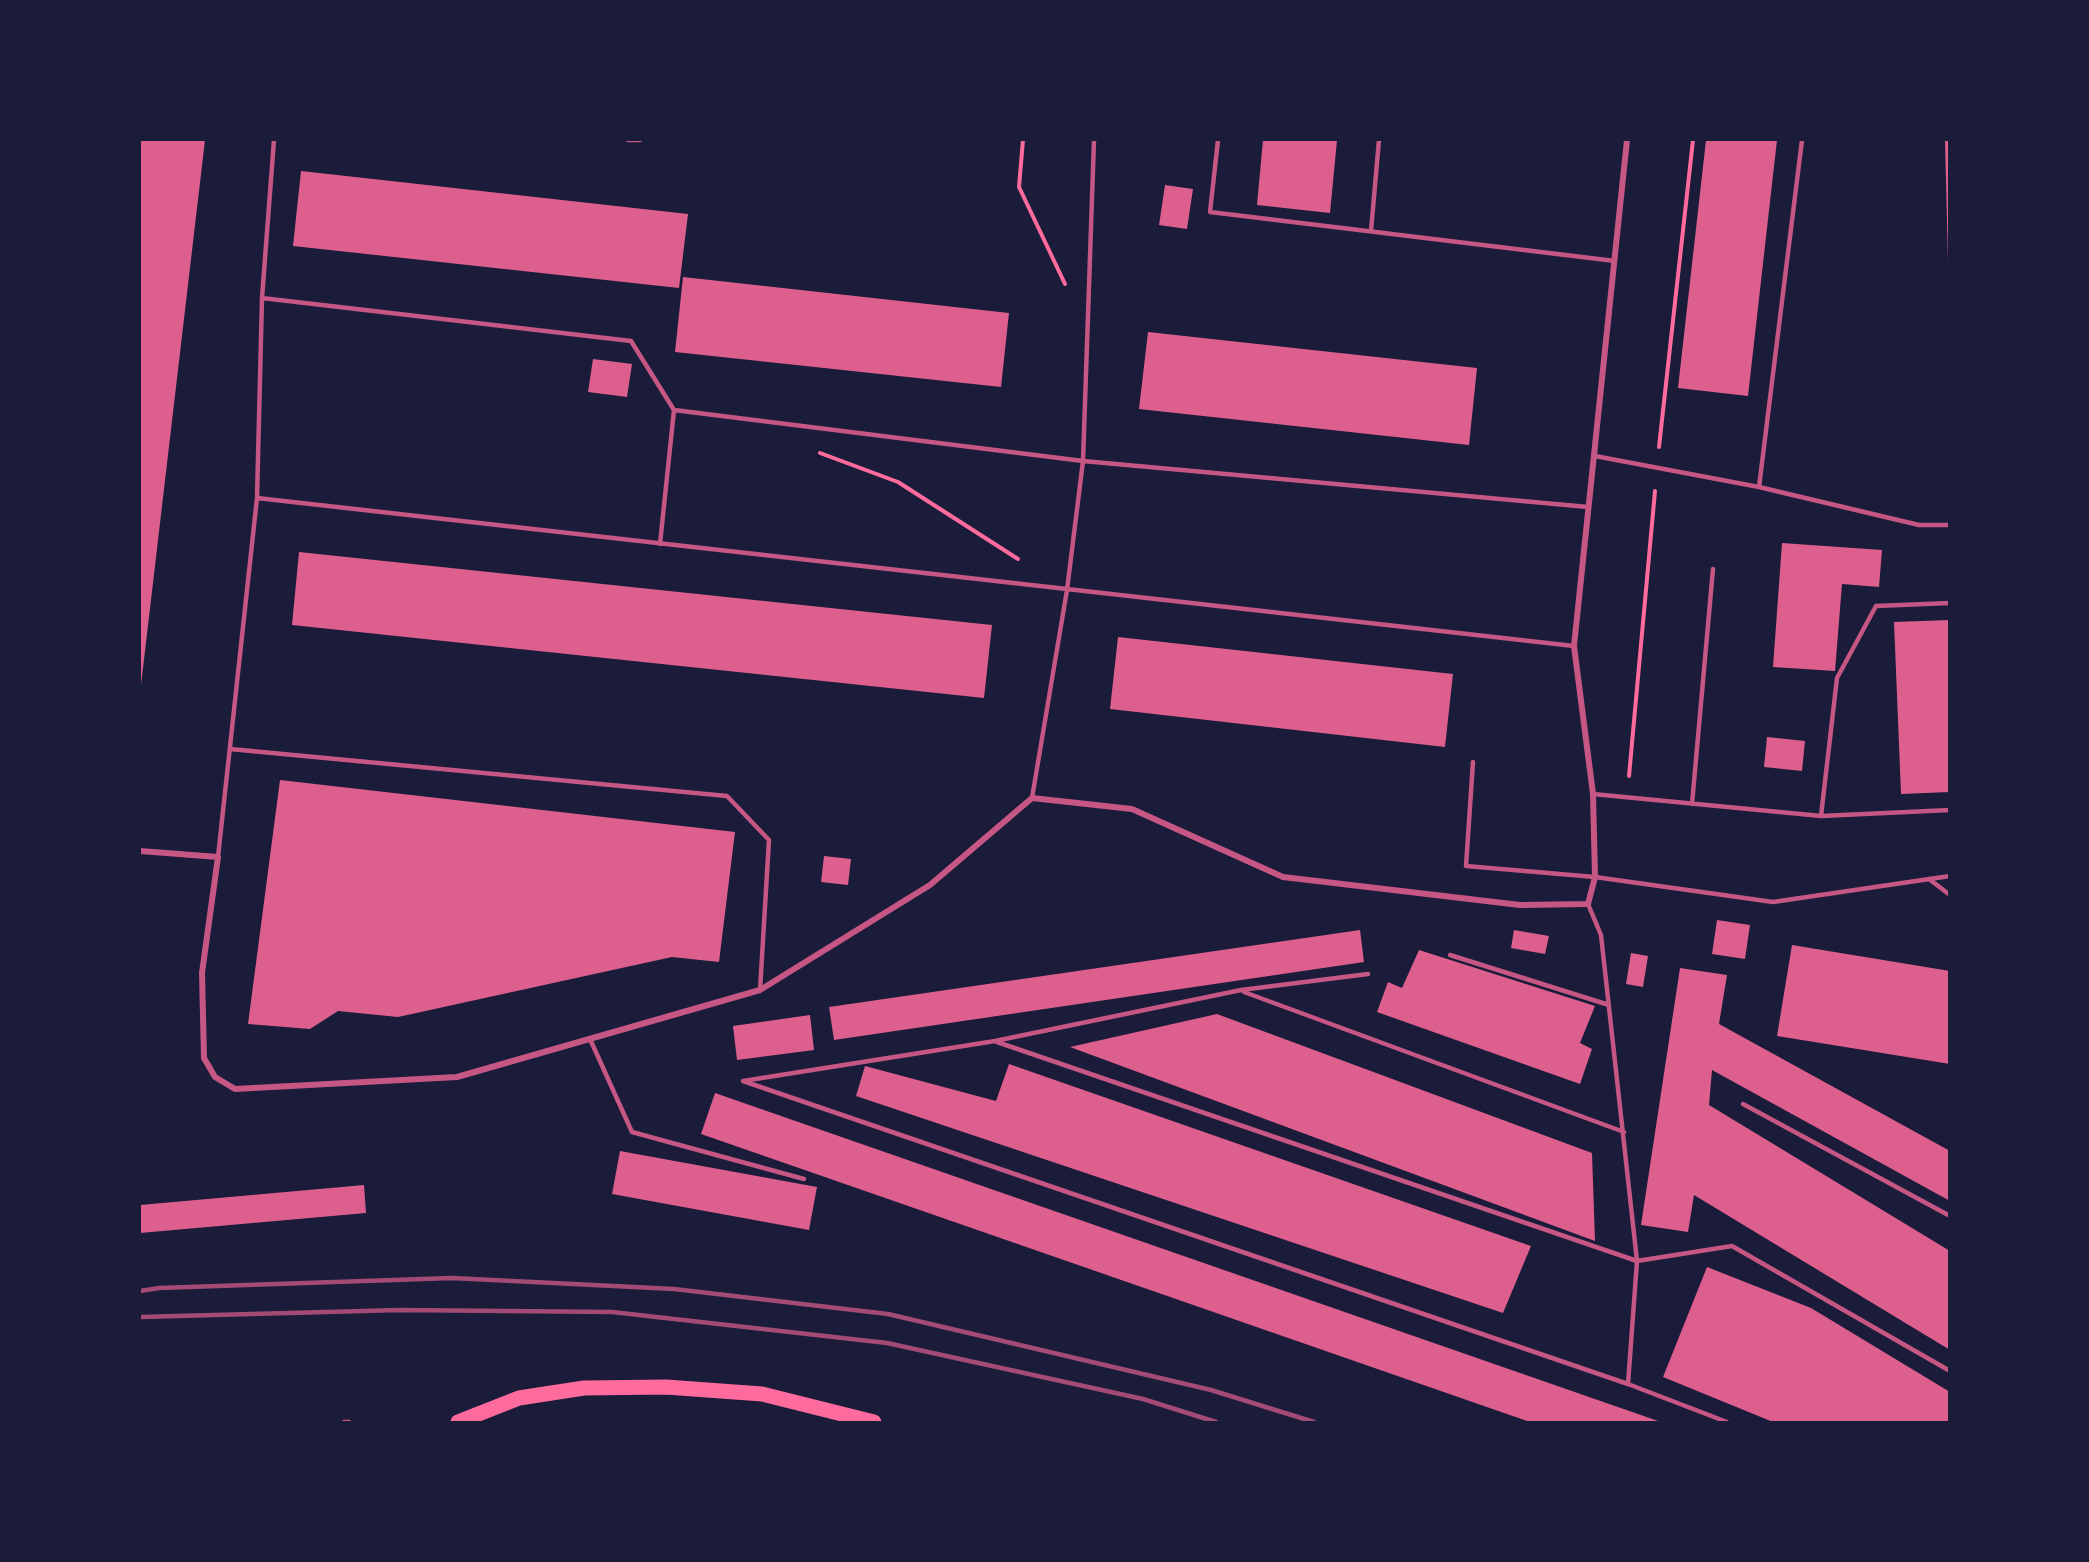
<!DOCTYPE html>
<html>
<head>
<meta charset="utf-8">
<style>
  body { margin:0 }
  #map { position:relative; width:2089px; height:1562px; overflow:hidden; background:#1b1b3a; font-family:Rubik,sans-serif }
  canvas { display:block }
  .frame { position:absolute; inset:0; border:141px solid #1b1b3a; pointer-events:none }
</style>
</head>
<body>
<div id="map">
<canvas width="2089" height="1562"></canvas>
<div class="frame"></div>
</div>
<script>
const g = document.querySelector('canvas').getContext('2d');
g.lineJoin = 'round';
function paint(path, color) { g.fillStyle = color; g.fill(path, 'evenodd'); }
function trace(path, color, width, dash) { g.strokeStyle = color; g.lineWidth = width; g.lineCap = dash ? 'butt' : 'round'; g.setLineDash(dash || []); g.stroke(path); }
paint(new Path2D(`
  M 140,140 L 205,140 L 141,685 L 140,685 Z
  M 1263,140 L 1337,140 L 1330,213 L 1257,205 Z
  M 1706,140 L 1777,140 L 1748,396 L 1678,388 Z
  M 1945,140 L 1950,140 L 1950,262 L 1948,262 Z
  M 301,171 L 688,214 L 679,288 L 293,246 Z
  M 1165,185 L 1193,189 L 1187,229 L 1159,225 Z
  M 683,277 L 1009,313 L 1001,387 L 675,352 Z
  M 1148,332 L 1477,368 L 1469,445 L 1139,409 Z
  M 593,359 L 632,364 L 627,397 L 588,392 Z
  M 1782,543 L 1882,550 L 1879,587 L 1842,584 L 1835,671 L 1773,667 Z
  M 299,552 L 992,625 L 984,698 L 292,625 Z
  M 1950,620 L 1950,792 L 1901,794 L 1894,622 Z
  M 1118,637 L 1453,674 L 1445,747 L 1110,709 Z
  M 1767,737 L 1805,741 L 1802,771 L 1764,767 Z
  M 280,780 L 735,832 L 719,962 L 672,957 L 398,1017 L 338,1011 L 310,1029 L 248,1024 Z
  M 824,856 L 851,859 L 848,885 L 821,882 Z
  M 1717,920 L 1750,925 L 1745,959 L 1712,954 Z
  M 1360,930 L 1364,962 L 834,1040 L 829,1007 Z
  M 1514,930 L 1549,936 L 1545,954 L 1511,948 Z
  M 1792,945 L 1950,971 L 1950,1064 L 1777,1036 Z
  M 1419,950 L 1595,1006 L 1580,1043 L 1592,1049 L 1580,1084 L 1377,1012 L 1388,982 L 1402,988 Z
  M 1631,953 L 1648,956 L 1643,987 L 1626,984 Z
  M 1680,968 L 1727,975 L 1719,1024 L 1950,1151 L 1950,1201 L 1712,1070 L 1709,1105 L 1950,1251 L 1950,1350 L 1694,1195 L 1688,1232 L 1641,1225 Z
  M 1217,1014 L 1592,1153 L 1595,1241 L 1070,1047 Z
  M 810,1015 L 814,1050 L 737,1060 L 733,1026 Z
  M 1009,1064 L 1531,1246 L 1503,1313 L 856,1096 L 865,1066 L 996,1101 Z
  M 715,1093 L 1661,1422 L 1530,1422 L 701,1134 Z
  M 620,1151 L 817,1187 L 809,1230 L 612,1194 Z
  M 364,1185 L 366,1213 L 140,1233 L 140,1205 Z
  M 1707,1267 L 1811,1308 L 1950,1392 L 1950,1422 L 1773,1422 L 1663,1377 Z`), '#dd5f8e');
trace(new Path2D(`
  M 1023,140 L 1019,187 L 1065,284
  M 1659,447 L 1693,140
  M 820,453 L 898,482 L 1018,559
  M 1629,776 L 1655,491`), '#ff6b9d', 4);
trace(new Path2D(`
  M 628,140 L 640,140
  M 1218,140 L 1210,212 L 1615,261
  M 1371,231 L 1379,140
  M 262,298 L 631,341 L 674,410 L 1083,461 L 1588,507
  M 1595,456 L 1759,487 L 1919,525 L 1950,525
  M 1759,487 L 1802,140
  M 257,498 L 1574,646
  M 660,544 L 674,410
  M 230,749 L 727,796 L 769,840 L 760,990
  M 1473,762 L 1466,866 L 1595,877 L 1773,902 L 1950,876
  M 1593,794 L 1821,816 L 1950,810
  M 1032,798 L 1067,590 L 1083,461 L 1094,140
  M 1692,804 L 1713,569
  M 1821,816 L 1837,678 L 1876,606 L 1950,603
  M 218,857 L 257,498 L 262,298 L 274,140
  M 1929,879 L 1950,895
  M 1588,904 L 1601,935 L 1637,1261 L 1628,1384
  M 1450,955 L 1609,1005
  M 1368,974 L 1241,990 L 995,1041 L 743,1081 L 1628,1384 L 1727,1422
  M 1244,992 L 1624,1132
  M 590,1039 L 632,1132 L 804,1179
  M 997,1042 L 1637,1261 L 1732,1246 L 1950,1371
  M 1743,1104 L 1950,1216
  M 344,1422 L 349,1422`), '#c65784', 4.5);
trace(new Path2D(`
  M 140,851 L 218,857 L 202,973 L 204,1058 L 215,1077 L 235,1089 L 457,1077 L 760,990 L 930,885 L 1032,798 L 1132,809 L 1283,877 L 1520,905 L 1588,904 L 1595,877 L 1593,794 L 1574,646 L 1627,140`), '#c65784', 6);
trace(new Path2D(`
  M 458,1422 L 519,1398 L 584,1388 L 666,1387 L 762,1394 L 874,1422`), '#ff6b9d', 15);
trace(new Path2D(`
  M 140,1291 L 159,1288 L 452,1278 L 674,1289 L 888,1314 L 1211,1390 L 1314,1422
  M 140,1317 L 400,1310 L 612,1312 L 887,1343 L 1143,1399 L 1216,1422`), '#a44b75', 4.5);
</script>
</body>
</html>
